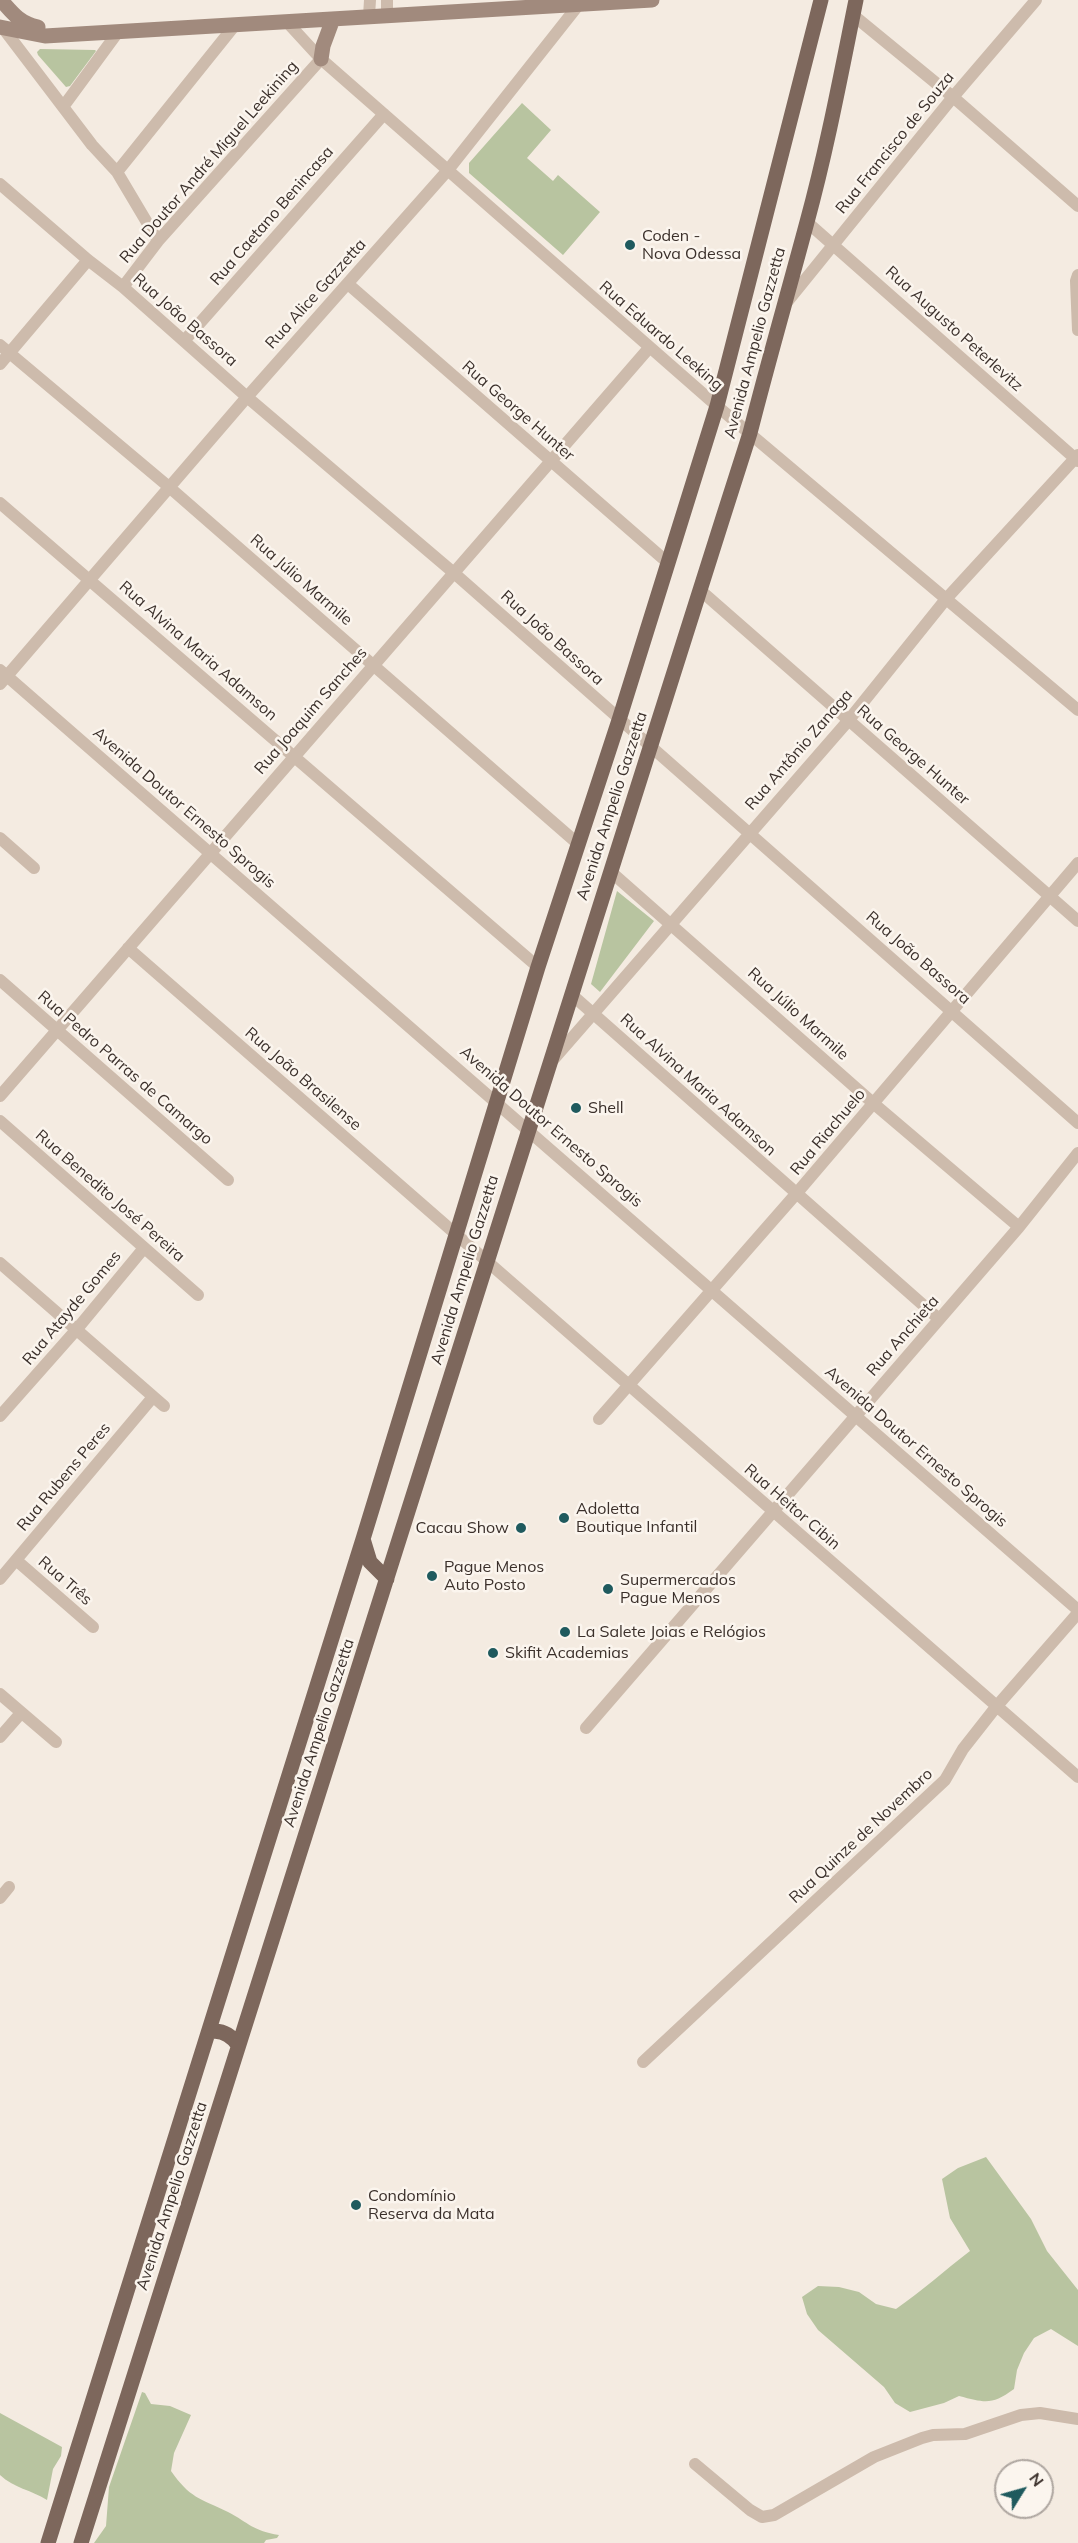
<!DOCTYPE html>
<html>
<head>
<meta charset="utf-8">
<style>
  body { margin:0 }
  #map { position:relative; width:1078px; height:2543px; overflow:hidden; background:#f4ebe1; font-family:Mulish,sans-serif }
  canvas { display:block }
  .north { position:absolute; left:994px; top:2459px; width:60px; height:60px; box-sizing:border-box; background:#fbf5ee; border:2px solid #aea6a0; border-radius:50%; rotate:53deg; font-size:16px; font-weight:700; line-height:24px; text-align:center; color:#3b302b }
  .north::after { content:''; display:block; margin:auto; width:21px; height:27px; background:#1f5a5e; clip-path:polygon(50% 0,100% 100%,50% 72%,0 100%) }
</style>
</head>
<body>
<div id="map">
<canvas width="1078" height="2543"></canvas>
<div class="north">N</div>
</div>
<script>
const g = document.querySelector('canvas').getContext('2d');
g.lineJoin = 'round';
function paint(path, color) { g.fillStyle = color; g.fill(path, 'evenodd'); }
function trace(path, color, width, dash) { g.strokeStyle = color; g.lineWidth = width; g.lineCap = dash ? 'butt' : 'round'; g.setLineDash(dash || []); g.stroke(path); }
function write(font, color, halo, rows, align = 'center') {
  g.font = font + ' Mulish,sans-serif'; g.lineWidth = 5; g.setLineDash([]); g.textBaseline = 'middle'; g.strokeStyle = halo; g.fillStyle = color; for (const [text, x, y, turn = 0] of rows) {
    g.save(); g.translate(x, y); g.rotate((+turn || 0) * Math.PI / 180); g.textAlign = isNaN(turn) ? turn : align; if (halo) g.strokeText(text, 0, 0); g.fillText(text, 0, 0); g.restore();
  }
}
paint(new Path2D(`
  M 40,49 L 95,50 L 96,51 L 70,86 L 66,87 L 38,55 L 37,52 Z
  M 522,103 L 551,130 L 527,158 L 553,181 L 558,175 L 600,212 L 563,255 L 469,173 L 469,163 Z
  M 617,891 L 654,921 L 600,992 L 591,984 Z
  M 986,2157 L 1031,2219 L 1047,2251 L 1078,2290 L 1078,2346 L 1051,2329 L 1034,2338 L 1024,2353 L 1017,2370 L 1014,2389 C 992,2405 986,2403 959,2396 L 944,2403 L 910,2412 L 895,2403 L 884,2387 L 818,2330 L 807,2314 L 802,2297 L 818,2286 L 839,2287 L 859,2292 L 876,2304 L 896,2309 C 922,2291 945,2270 970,2251 L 950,2218 L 942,2179 L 958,2168 Z
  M 142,2392 L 145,2393 L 151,2404 L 170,2406 L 191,2415 L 174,2453 L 171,2471 C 190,2498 199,2498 228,2512 C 249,2523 253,2531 279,2535 L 277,2538 L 266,2540 L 264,2543 L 94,2543 L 106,2526 L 109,2487 Z
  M 0,2413 L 62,2447 L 61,2456 L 53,2469 L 47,2500 C 31,2490 14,2488 0,2475 Z`), '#b8c4a0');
trace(new Path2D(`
  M 387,15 L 387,0
  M 853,15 L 953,97 L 1078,206
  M 369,16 L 370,0
  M 287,22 L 321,59 L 717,406 L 1078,710
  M 3,28 L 92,145 L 117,172 L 158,241
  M 63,107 L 118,32
  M 117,172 L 235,25
  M 0,184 L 88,260 L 123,287 L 247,397 L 454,573 L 1078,1123
  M 807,222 L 1078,461
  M 1078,275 L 1076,281 L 1078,330
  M 348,284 L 667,562
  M 123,287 L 158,241 L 321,59
  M 787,302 L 953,97 L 1036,0
  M 184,341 L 384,114
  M 0,345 L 169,487 L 577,843
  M 0,364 L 88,260
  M 0,503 L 538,967
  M 700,590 L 1078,921
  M 0,670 L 1078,1610
  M 0,684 L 247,397 L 448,170 L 580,3
  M 0,838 L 34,868
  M 610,871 L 873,1103 L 1019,1227
  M 128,948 L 1078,1777
  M 0,980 L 228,1180
  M 571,994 L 939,1319
  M 552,1061 L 848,721 L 946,599 L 1078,455
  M 0,1096 L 649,348
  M 0,1121 L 198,1295
  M 0,1263 L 164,1406
  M 0,1416 L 77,1329 L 144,1248
  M 599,1419 L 796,1194 L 1078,863
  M 16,1560 L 93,1627
  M 0,1579 L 153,1397
  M 0,1694 L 56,1742
  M 586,1728 L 1019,1227 L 1078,1153
  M 0,1737 L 21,1713
  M 0,1898 L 9,1887
  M 643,2062 L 945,1780 L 963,1749 L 996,1707 L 1078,1613
  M 695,2464 L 750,2510 L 762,2517 L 774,2515 L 874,2457 L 922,2438 L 933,2435 L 965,2434 L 1021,2415 L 1040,2413 L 1078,2419`), '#cdbbac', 12);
trace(new Path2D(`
  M 1,0 C 13,14 20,23 38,27
  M 0,27 L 45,36 L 652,0
  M 321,59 L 323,46 L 333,19`), '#a18a7d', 15);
trace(new Path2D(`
  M 363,1539 L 370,1562 L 387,1579
  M 209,2032 C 222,2029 231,2035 238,2045
  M 48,2543 L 363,1539 L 538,967 L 619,720 L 717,406 L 821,0
  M 81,2543 C 303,1840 525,1136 750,433 C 768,362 788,293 807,222 C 827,149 841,74 856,0`), '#7d675c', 15);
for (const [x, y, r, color] of [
  [630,245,6,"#1f5a5e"],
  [576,1108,6,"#1f5a5e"],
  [564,1518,6,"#1f5a5e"],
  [521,1528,6,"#1f5a5e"],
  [432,1576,6,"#1f5a5e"],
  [608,1589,6,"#1f5a5e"],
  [565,1632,6,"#1f5a5e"],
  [493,1653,6,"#1f5a5e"],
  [356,2205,6,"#1f5a5e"]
]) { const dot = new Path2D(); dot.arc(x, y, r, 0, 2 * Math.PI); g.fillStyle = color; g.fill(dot); trace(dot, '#fbf5ee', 2); }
write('16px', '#3b302b', '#fbf5ee', [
  ["Rua Francisco de Souza",895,143,-51],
  ["Rua Doutor André Miguel Leekining",209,162,-49],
  ["Rua Caetano Benincasa",272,216,-49],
  ["Rua Alice Gazzetta",316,294,-48],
  ["Rua João Bassora",185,320,41],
  ["Rua Augusto Peterlevitz",954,329,42],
  ["Rua Eduardo Leeking",661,336,41],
  ["Avenida Ampelio Gazzetta",755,343,-75],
  ["Rua George Hunter",518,411,41],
  ["Rua Júlio Marmile",301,580,41],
  ["Rua João Bassora",552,638,42],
  ["Rua Alvina Maria Adamson",198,651,41],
  ["Rua Joaquim Sanches",311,711,-49],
  ["Rua Antônio Zanaga",799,750,-49],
  ["Rua George Hunter",913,755,41],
  ["Avenida Ampelio Gazzetta",612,806,-72],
  ["Avenida Doutor Ernesto Sprogis",184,808,41],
  ["Rua João Bassora",918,958,41],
  ["Rua Júlio Marmile",798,1014,42],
  ["Rua Pedro Parras de Camargo",125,1068,41],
  ["Rua João Brasilense",303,1079,41],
  ["Rua Alvina Maria Adamson",698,1085,42],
  ["Avenida Doutor Ernesto Sprogis",551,1127,41],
  ["Rua Riachuelo",828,1132,-50],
  ["Rua Benedito José Pereira",110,1196,41],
  ["Avenida Ampelio Gazzetta",465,1270,-73],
  ["Rua Atayde Gomes",72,1308,-50],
  ["Rua Anchieta",903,1336,-49],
  ["Avenida Doutor Ernesto Sprogis",916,1447,41],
  ["Rua Rubens Peres",64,1477,-50],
  ["Rua Heitor Cibin",792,1507,41],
  ["Rua Três",65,1581,41],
  ["Avenida Ampelio Gazzetta",319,1733,-72],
  ["Rua Quinze de Novembro",861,1836,-43],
  ["Avenida Ampelio Gazzetta",172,2196,-72]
]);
write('16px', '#3b302b', '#fbf5ee', [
  ["Coden -",642,236],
  ["Nova Odessa",642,254],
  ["Shell",588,1108],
  ["Adoletta",576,1509],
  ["Boutique Infantil",576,1527],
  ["Cacau Show",509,1528,"right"],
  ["Pague Menos",444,1567],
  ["Auto Posto",444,1585],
  ["Supermercados",620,1580],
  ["Pague Menos",620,1598],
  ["La Salete Joias e Relógios",577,1632],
  ["Skifit Academias",505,1653],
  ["Condomínio",368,2196],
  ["Reserva da Mata",368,2214]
], 'left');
</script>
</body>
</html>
